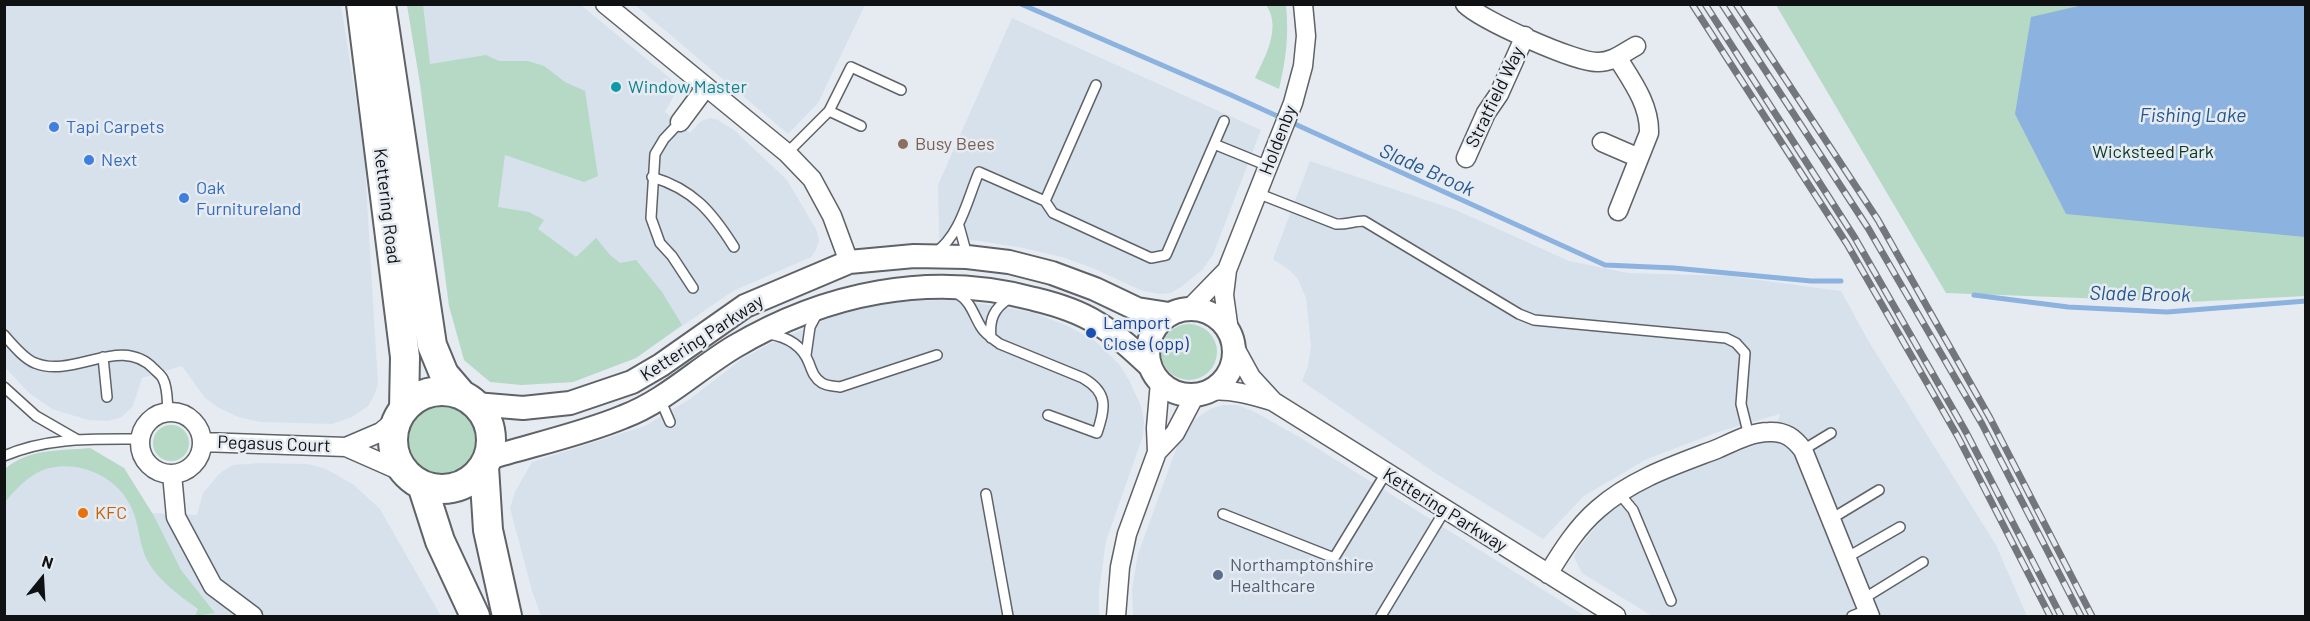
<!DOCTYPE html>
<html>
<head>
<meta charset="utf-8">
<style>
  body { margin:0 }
  #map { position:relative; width:2310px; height:621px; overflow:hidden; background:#e6ebf1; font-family:Barlow,sans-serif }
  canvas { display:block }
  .frame { position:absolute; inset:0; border:6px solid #0f1113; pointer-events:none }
  .north { position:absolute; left:12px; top:549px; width:60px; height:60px; -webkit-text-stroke:4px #e6ebf1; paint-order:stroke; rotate:18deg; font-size:16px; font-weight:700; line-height:24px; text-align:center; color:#0f1113 }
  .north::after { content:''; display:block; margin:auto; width:21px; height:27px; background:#0f1113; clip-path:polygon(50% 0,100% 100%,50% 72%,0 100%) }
</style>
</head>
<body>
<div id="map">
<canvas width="2310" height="621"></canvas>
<div class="frame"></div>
<div class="north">N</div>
</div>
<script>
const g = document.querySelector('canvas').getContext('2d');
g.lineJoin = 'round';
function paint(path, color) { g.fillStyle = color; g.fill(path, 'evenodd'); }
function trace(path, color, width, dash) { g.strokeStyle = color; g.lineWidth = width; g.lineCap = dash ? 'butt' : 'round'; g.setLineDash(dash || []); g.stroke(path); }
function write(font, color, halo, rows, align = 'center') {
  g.font = font + ' Barlow,sans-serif'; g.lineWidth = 5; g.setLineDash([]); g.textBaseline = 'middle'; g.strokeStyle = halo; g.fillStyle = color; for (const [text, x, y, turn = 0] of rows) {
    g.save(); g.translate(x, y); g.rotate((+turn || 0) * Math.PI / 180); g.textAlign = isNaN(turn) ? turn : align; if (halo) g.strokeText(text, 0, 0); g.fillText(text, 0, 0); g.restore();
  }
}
paint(new Path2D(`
  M 5,5 L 341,5 L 364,151 L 378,384 L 374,396 L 368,406 L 352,417 L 332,424 L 260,422 L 238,417 L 219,408 L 205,398 L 182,366 L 142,378 L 133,406 L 122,417 L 108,421 L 88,420 L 52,409 L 29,393 L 5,367 Z
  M 418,5 L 583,5 L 582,6 L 671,79 L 675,94 L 665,112 L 690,133 L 701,121 L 710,118 L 718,120 L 734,130 L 787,180 L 817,231 L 819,240 L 816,250 L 811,257 L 733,291 L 636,358 L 573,382 L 521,385 L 481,364 Z
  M 635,5 L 865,5 L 818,103 L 788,134 Z
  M 1012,18 L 1261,130 L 1213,255 L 1202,270 L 1181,287 L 1171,293 L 1158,294 L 1140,290 L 1095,269 L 1062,257 L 1023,248 L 980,241 L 939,238 L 938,185 Z
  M 1310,161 L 1456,210 L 1569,261 L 1628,273 L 1728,276 L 1841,291 L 1869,342 L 1996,545 L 2027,616 L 1652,616 L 1582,573 L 1574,557 L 1577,550 L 1602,519 L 1632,495 L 1667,477 L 1773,439 L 1780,414 L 1715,433 L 1645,460 L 1584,496 L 1543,539 L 1435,473 L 1302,381 L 1308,366 L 1311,346 L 1306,298 L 1298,279 L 1289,270 L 1273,259 Z
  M 950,300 L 1004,307 L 1034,313 L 1068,326 L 1095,341 L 1119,364 L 1129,380 L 1141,406 L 1144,421 L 1143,436 L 1106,541 L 1099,591 L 1099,616 L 541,616 L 532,591 L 510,508 L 515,492 L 532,462 L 645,426 L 690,399 L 742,359 L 769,344 L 834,316 L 870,305 L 913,301 Z
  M 1223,405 L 1237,405 L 1253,411 L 1301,438 L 1585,616 L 1133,616 L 1132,589 L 1138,554 L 1180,438 L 1194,420 L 1210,409 Z
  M 90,448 L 124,468 L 152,513 L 197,515 L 203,493 L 220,473 L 233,465 L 259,463 L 307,464 L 326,469 L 354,485 L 380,509 L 441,616 L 5,616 L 4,482 Z`), '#d6e1ec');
paint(new Path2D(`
  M 407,5 L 423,5 L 430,64 L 486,55 L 499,61 L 528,61 L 544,66 L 565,82 L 585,91 L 598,176 L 584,182 L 505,155 L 498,207 L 529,212 L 544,220 L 538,229 L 576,257 L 596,238 L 610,255 L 620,263 L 636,260 L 662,292 L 682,325 L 636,358 L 573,382 L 521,385 L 490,382 L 464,360 L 449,306 L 420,84 Z
  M 1266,5 L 1286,5 C 1289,35 1286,60 1279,89 L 1255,78 C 1265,57 1282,27 1266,5 Z
  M 1776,5 L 2305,5 L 2305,296 L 2189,302 L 1946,293 Z
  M1161 352a28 28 0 1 1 56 0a28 28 0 1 1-56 0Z
  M408 440a35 35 0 1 1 70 0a35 35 0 1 1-70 0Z
  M153 443a18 18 0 1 1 36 0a18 18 0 1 1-36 0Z
  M 90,448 L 124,468 L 154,516 L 181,570 L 215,613 L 195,616 L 198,609 C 179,595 157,580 146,558 C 139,542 139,524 132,509 C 118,476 77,458 43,470 C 28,476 15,490 5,502 L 5,469 C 29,448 60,451 90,448 Z`), '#b5d9c5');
paint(new Path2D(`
  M 2087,4 L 2305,5 L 2305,237 L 2066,214 L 2015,114 L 2031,17 Z`), '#8cb2df');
trace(new Path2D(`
  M 1021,4 L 1231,95 L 1605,265 L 1674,268 L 1811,281 L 1841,281
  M 1974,295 L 2068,307 L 2167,312 L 2306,301`), '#8cb2df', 5);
const service = new Path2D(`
  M 829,111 L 861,126
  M 680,122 L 664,139 L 655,154 L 651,218 L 660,243 L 672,256 L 693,288
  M 1214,144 L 1268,166
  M 787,153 L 829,111 L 851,67 L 901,90
  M 652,177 C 693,189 712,212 734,247
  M 1257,193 L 1336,224 C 1346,225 1354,221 1364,221 L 1519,314 L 1534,320 L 1726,338 L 1736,343 L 1745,353 L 1741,404 L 1749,436
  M 1045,201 L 1096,85
  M 959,226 L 967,255
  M 935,253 C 961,234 967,200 979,172 L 1045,201 L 1053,213 L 1151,258 L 1166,255 L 1224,121
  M 958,294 C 971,302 973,314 981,327 C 985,334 993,339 1000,344 L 1083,378 C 1109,393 1105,408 1097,433 L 1048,415
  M 769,334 C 788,337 802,345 809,363 C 812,371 814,378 822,383 C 827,386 834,386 840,387 L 937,355
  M 4,335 C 12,344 24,359 35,363 C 74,379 121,334 154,369 C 157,372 162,376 163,379 C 168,388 167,402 168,411
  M 991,338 C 989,319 994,308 1010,298
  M 806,355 L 810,327 L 818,312
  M 103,357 L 107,397
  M 4,387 L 36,416 L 76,439
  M 660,399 L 670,422
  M 1803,450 L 1831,433
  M 4,456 C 47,437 93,439 139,439
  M 1618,492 L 1633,510 L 1671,601
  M 986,494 L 1008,616
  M 1223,514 L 1334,558 L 1386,473
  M 1831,519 L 1879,490
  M 1846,558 L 1900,527
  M 1863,599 L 1923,562
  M 1381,616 L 1445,510
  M 1852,616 L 1867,610`);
const minor = new Path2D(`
  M 605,4 L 787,153 L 812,179 L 832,216 L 849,262
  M 1465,4 C 1481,20 1576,63 1598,62 C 1613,62 1623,53 1636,46
  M 1617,57 C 1632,81 1650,105 1649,133 L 1618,211
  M 680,122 L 706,87
  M 1602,142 L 1639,158
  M 1466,158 L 1486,113 L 1499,94 L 1525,36
  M 1189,309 L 1227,270
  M 1229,331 L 1224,295 L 1227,270 L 1293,103 L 1303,66 L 1306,36 L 1303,4
  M 1234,346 L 1251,377 L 1274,402 L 1616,616
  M 1211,391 C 1232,389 1251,395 1272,401
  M140 443a31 31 0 1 1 62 0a31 31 0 1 1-62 0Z
  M 202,442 L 346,447 L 405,473
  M 346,447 L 381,432 L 399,417
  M 1157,452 L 1156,428 L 1160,382
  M 172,474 L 176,517 L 213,586 L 253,616
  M 1548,574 C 1562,551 1577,527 1598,509 C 1632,479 1675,465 1717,449 C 1733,442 1751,432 1769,432 C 1785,431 1794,438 1803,450 L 1870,616
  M 1116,616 L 1120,567 L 1127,534 L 1157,452 L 1175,433 L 1195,395`);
const tertiary = new Path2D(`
  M1148 352a43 43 0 1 1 86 0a43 43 0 1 1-86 0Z
  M 475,404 L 523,408 L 570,403 L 632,382 L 661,365 L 745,306 L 849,262 L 914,256 L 967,257 L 1009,262 L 1052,273 L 1095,289 L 1137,309 L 1169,314
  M 489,458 C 532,445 582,434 623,417 C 665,401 696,370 734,347 C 825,293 930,271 1034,299 C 1055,304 1078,311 1097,323 C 1117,335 1133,350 1150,366`);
const primary = new Path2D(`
  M 361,4 L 405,357 L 404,409
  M 381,4 L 432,345 L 444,374 L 462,395
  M393 440a49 49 0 1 1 98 0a49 49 0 1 1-98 0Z
  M 484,467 L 488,530 L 507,616
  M 422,485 L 440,541 L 475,616`);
trace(service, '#5f6368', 12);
trace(minor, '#5f6368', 21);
trace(tertiary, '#5f6368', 26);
trace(primary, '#5f6368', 32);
trace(service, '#fff', 9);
trace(minor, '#fff', 18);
trace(tertiary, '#fff', 22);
trace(primary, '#fff', 28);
const rail = new Path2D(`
  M 1692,4 L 1847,244 L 1958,437 L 2050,616
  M 1705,4 L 1855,238 L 1966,432 L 2061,616
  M 1722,4 L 1868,228 L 1982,424 L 2081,616
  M 1736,4 L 1878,220 L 1990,418 L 2092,616`);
trace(rail, '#73767a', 7);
trace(rail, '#e6ebf1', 4.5, [14]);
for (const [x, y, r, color] of [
  [616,87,6,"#0f9aa8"],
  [54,127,6,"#3f7fe0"],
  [903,144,6,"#8d6e63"],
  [89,160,6,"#3f7fe0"],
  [184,198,6,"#3f7fe0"],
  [1091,333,6,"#1a4fb4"],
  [83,513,6,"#e8710a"],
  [1218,575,6,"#5c6f8a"]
]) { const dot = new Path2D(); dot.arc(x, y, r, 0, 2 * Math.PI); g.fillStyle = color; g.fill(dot); trace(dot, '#e6ebf1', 2); }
write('18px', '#0d838f', '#e6ebf1', [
  ["Window Master",628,87]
], 'left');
write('18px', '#0f1113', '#e6ebf1', [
  ["Stratfield Way",1495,97,-64],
  ["Holdenby",1278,140,-69],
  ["Kettering Road",387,206,83],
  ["Kettering Parkway",702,338,-33],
  ["Pegasus Court",274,444,2],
  ["Kettering Parkway",1445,510,32]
]);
write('18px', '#366cbe', '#e6ebf1', [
  ["Tapi Carpets",66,127],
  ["Next",101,160],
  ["Oak",196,188],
  ["Furnitureland",196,209]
], 'left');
write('18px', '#785e54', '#e6ebf1', [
  ["Busy Bees",915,144]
], 'left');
write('18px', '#073a25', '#e6ebf1', [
  ["Wicksteed Park",2153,152]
]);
write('18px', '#164399', '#e6ebf1', [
  ["Lamport",1103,323],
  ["Close (opp)",1103,344]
], 'left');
write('18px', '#c56008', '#e6ebf1', [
  ["KFC",95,513]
], 'left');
write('18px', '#4e5e75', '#e6ebf1', [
  ["Northamptonshire",1230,565],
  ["Healthcare",1230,586]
], 'left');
write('italic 20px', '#25578f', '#e6ebf1', [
  ["Fishing Lake",2193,115],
  ["Slade Brook",1427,170,24],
  ["Slade Brook",2140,294,1]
]);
</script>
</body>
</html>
